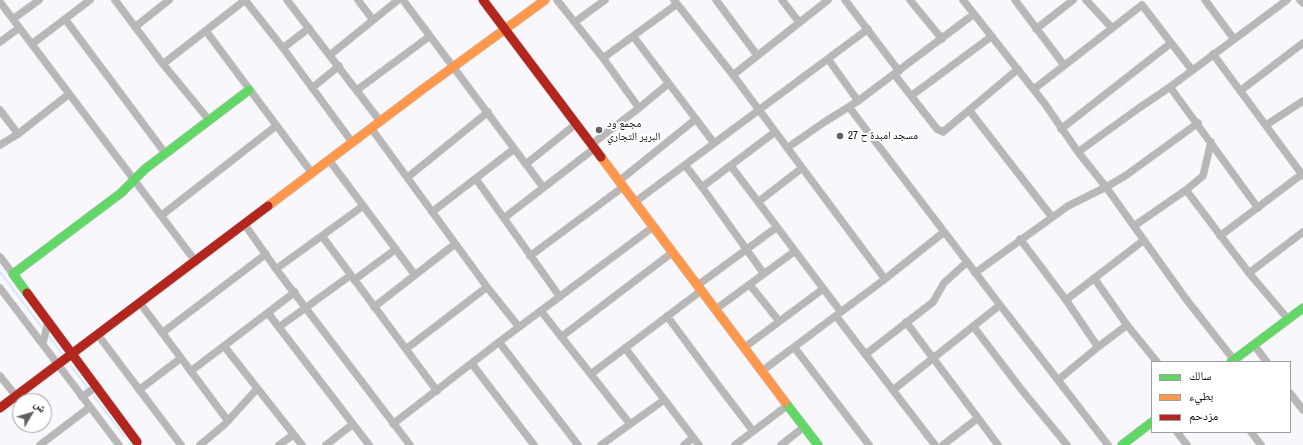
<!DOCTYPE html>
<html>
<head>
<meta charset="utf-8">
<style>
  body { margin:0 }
  #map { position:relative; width:1303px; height:445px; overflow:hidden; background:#f8f7fb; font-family:"Archivo Narrow","Noto Naskh Arabic",sans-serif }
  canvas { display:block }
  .legend { position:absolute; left:1151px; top:361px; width:140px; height:72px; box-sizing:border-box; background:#fff; border:1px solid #9f9fa1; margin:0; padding:5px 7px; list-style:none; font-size:12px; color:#0f0e14 }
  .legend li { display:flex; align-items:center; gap:8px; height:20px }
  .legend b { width:20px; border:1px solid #9f9fa1 }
  .north { position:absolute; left:12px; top:393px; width:40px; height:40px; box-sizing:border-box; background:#fff; border:1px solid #9f9fa1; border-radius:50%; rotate:52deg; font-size:11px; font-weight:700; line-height:16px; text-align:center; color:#0f0e14 }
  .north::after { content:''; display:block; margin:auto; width:14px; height:18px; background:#616065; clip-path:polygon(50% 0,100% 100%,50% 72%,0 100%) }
</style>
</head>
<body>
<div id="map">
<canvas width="1303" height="445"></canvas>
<ul class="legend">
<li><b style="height:5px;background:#63d668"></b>سالك</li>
<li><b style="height:5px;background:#ff974d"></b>بطيء</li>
<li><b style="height:5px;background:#b3261e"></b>مزدحم</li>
</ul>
<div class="north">ش</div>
</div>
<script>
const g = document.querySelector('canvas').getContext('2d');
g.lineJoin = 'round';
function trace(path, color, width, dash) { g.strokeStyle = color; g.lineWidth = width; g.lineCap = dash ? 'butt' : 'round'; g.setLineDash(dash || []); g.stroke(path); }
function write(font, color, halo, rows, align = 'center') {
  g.font = font + ' "Archivo Narrow","Noto Naskh Arabic",sans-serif'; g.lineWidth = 4; g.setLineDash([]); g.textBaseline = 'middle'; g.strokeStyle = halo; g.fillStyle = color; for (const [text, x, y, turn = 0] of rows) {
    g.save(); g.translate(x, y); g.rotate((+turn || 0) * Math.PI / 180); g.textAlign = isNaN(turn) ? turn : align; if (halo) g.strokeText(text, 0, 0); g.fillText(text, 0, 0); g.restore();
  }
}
trace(new Path2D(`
  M 0,272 L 44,330
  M 47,334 L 62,354
  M 71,366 L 124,436
  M 130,443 L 131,445`), '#d4eafc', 2);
const street = new Path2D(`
  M 115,0 L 163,64 L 209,120
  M 245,0 L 283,48 L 352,142
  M 287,0 L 380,121
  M 358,0 L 373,20
  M 403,0 L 543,187
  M 557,0 L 603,58 L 639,108 L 592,144
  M 674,0 L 733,75 L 885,279
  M 716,0 L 757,55
  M 782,0 L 799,22
  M 845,0 L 899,71
  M 910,0 L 942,39
  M 963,0 L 1045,104 L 1078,152 L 1106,187 L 1186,299 L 1234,360
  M 1015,0 L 1064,65
  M 1086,0 L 1112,28
  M 1205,0 L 1234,39
  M 1300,0 L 1303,3
  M 0,2 L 196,262
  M 13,19 L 39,0
  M 65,19 L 165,153
  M 575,22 L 605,0
  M 135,27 L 169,0
  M 1036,29 L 1073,0
  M 206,31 L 312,173
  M 633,36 L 714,143
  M 0,42 L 19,28
  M 32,44 L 90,0
  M 283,48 L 309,28
  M 1213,54 L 1303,176
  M 330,55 L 398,0
  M 603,58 L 677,4
  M 828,59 L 858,101
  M 163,64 L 245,0
  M 894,74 L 937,129 L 943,132 L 1018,69
  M 733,75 L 828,0
  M 1170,87 L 1258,208
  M 312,88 L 339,66
  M 1034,89 L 1142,5 L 1192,70
  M 357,90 L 430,36
  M 1240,91 L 1303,43
  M 911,96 L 992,36
  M 849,107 L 1000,305 L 1108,445
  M 639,108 L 668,84
  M 0,110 L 18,134
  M 969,110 L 1052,217
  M 1266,125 L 1303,101
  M 371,128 L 487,287 L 519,327
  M 1061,129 L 1171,43
  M 1211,142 L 1203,176 L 1186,190 L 1249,273 L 1288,319
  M 0,145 L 18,134 L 69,94
  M 787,148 L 823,123 L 858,101 L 974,14
  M 1078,152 L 1139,108 L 1170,87 L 1287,0
  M 329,160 L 415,275
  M 526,164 L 576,124
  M 685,165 L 702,187 L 764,274
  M 731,166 L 841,312
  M 408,177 L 488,112
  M 476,179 L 560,297
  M 619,181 L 696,119
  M 702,187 L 775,132
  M 635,202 L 868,29
  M 758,202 L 802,168
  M 432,212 L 514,149
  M 162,215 L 276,126
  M 504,218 L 595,148
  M 245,225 L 276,269 L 410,445
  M 1134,226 L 1186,190
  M 322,236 L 437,391
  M 1220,236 L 1302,174
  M 1020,239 L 1066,300 L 1098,347
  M 530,256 L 623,187
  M 0,257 L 13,274
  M 276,269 L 363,206
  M 975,273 L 1068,206 L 1106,187 L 1125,176 L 1198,123
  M 1249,273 L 1303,232
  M 1094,278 L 1127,325 L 1157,362
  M 354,280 L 396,249
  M 698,285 L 777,227
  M 750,285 L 779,321
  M 0,288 L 119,445
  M 1066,300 L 1144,240
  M 140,303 L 228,421
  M 374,307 L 455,244
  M 716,309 L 795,251
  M 541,311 L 630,424
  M 268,313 L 369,445
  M 667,316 L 718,385 L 753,431
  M 836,316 L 935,445
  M 906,322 L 978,418 L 943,445
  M 973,326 L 1021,389 L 1067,445
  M 279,327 L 351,275
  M 162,333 L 266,254
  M 98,335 L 181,445
  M 561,337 L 673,252
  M 499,342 L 578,445
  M 43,343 L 48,322
  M 1254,345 L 1267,362
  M 224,346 L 302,445
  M 745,347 L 823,289
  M 794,347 L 869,445
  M 625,348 L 699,445
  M 406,349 L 487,287
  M 866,354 L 933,302 L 944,283 L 967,262
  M 472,364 L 534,445
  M 191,371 L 295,292
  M 762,371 L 885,279 L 944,232
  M 591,374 L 702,290
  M 0,376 L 16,396
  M 1058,380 L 1098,347 L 1127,325
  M 139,390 L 181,358
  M 893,390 L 1000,305
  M 1290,393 L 1303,410
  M 82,397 L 97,386
  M 978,418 L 998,445
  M 393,424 L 499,342 L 653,227
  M 1177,432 L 1187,445
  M 1251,432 L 1261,445
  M 40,445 L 90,407
  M 200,445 L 224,425 L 257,389
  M 279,445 L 293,435
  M 326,445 L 353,424
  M 601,445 L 664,400
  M 684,445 L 693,438
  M 735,445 L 788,405
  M 781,445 L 804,427`);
const fast = new Path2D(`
  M 27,293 L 13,274 L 121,193 L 145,169 L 249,90
  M 1231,362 L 1303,308
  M 785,402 L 818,445
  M 1122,445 L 1152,422`);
const slow = new Path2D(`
  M 601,157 L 785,402
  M 268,206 L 423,89 L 545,0`);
const jam = new Path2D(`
  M 483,0 L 601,157
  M 27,293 L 137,442
  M 0,408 L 268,206`);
trace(street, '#d3d3d5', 8);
trace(fast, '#d3d3d5', 10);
trace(slow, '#d3d3d5', 10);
trace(jam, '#d3d3d5', 10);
trace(street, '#b8b6b7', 7);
trace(fast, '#63d668', 9);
trace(slow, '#ff974d', 9);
trace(jam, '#b3261e', 9);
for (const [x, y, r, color] of [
  [599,130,4,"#616065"],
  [840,136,4,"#616065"]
]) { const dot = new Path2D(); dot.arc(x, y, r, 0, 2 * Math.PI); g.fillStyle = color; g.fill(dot); trace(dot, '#fff', 1.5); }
write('11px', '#0f0e14', '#fff', [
  ["مجمع ود",607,124],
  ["البرير التجاري",607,137],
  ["مسجد امبدة ح 27",848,136]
], 'left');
</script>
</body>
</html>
